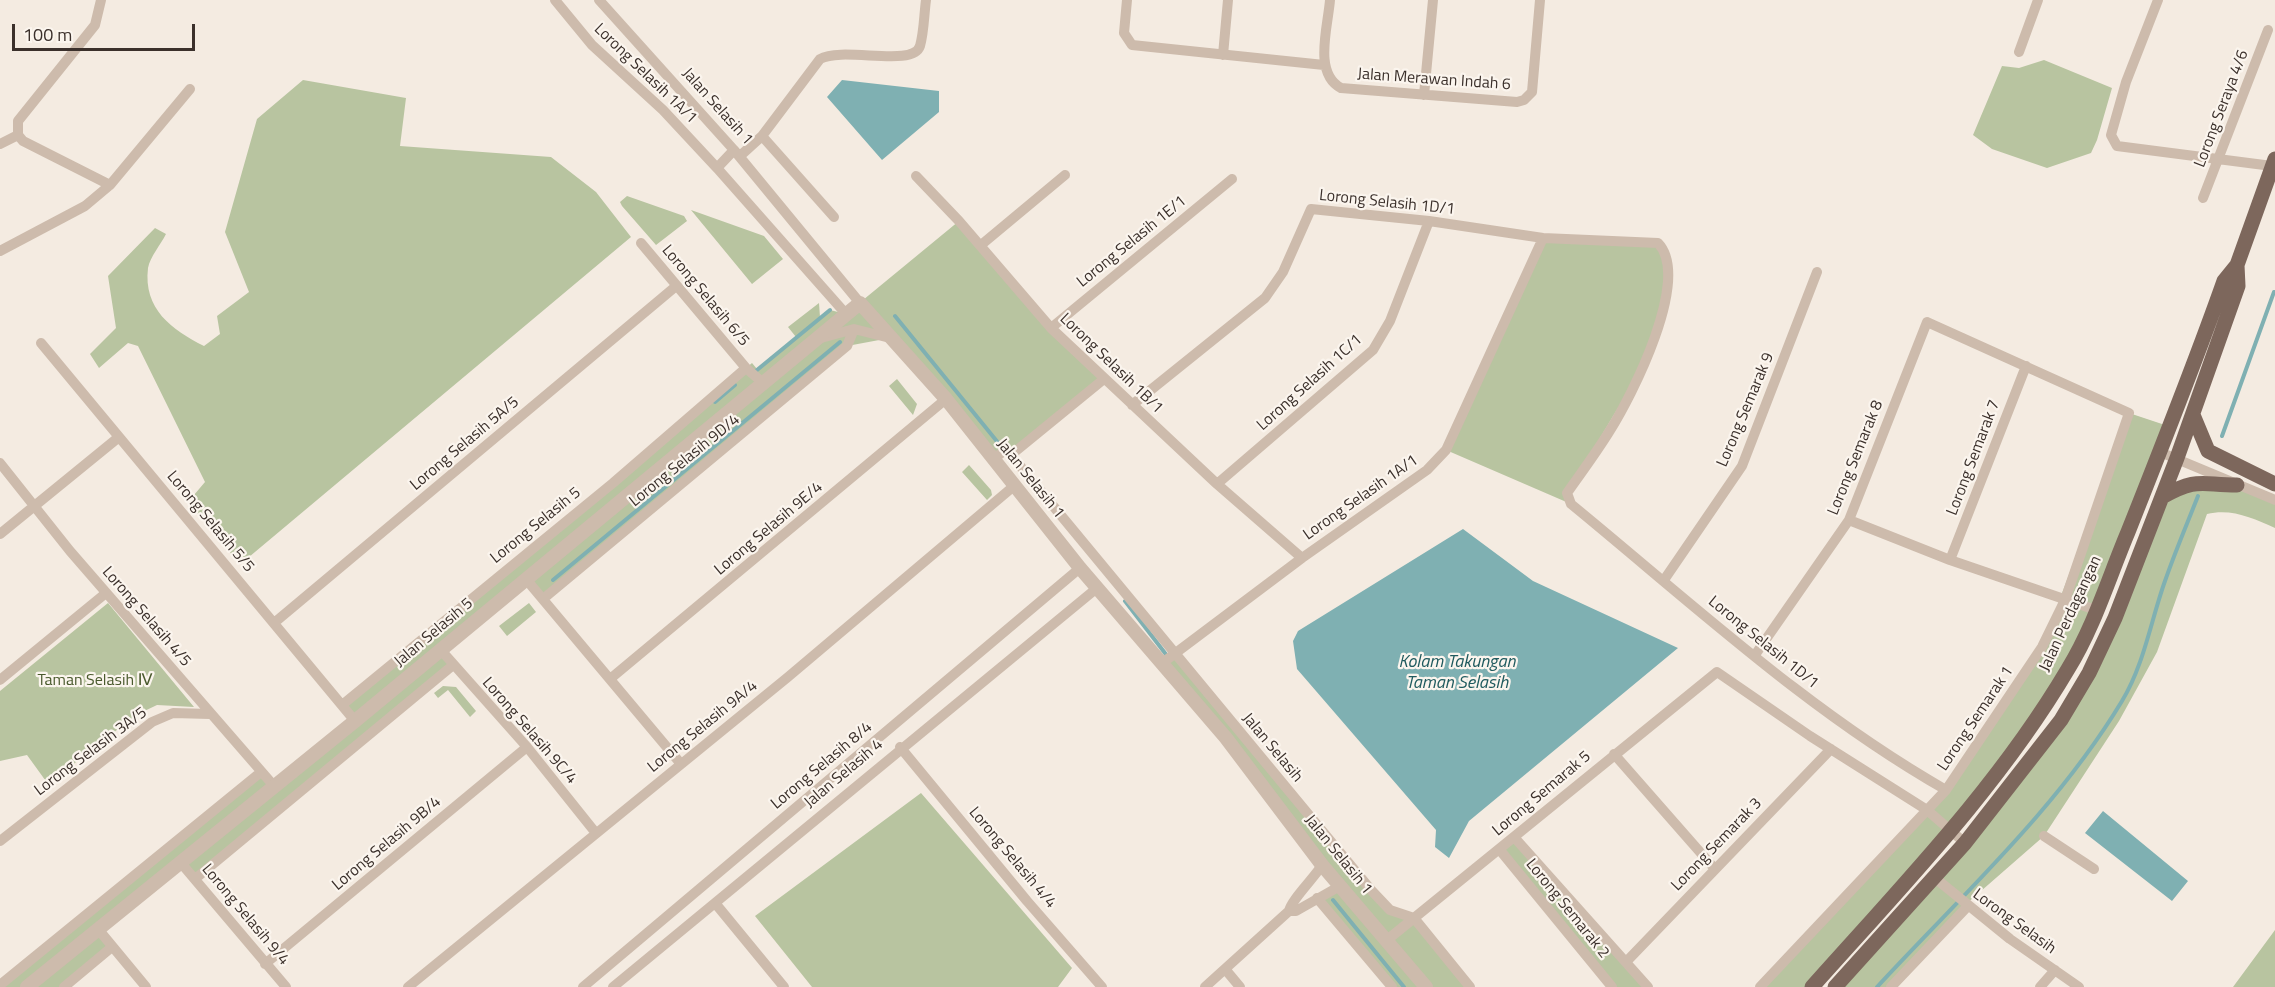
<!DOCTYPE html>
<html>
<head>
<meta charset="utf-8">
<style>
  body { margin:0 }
  #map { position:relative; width:2275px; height:987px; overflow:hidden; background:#f4ebe1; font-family:"Titillium Web",sans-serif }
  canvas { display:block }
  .scale { position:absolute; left:12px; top:24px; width:183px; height:27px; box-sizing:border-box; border:3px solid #3b302b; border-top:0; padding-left:8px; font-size:18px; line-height:21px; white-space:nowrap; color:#3b302b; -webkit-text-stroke:4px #fbf5ee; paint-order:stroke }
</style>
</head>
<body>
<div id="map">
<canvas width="2275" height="987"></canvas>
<div class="scale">100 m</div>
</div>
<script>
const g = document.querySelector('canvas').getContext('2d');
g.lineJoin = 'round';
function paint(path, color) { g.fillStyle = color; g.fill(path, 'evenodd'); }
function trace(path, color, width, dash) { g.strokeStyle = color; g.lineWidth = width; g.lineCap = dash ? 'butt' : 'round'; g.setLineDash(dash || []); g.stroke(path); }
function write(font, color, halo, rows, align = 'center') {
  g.font = font + ' "Titillium Web",sans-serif'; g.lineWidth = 4.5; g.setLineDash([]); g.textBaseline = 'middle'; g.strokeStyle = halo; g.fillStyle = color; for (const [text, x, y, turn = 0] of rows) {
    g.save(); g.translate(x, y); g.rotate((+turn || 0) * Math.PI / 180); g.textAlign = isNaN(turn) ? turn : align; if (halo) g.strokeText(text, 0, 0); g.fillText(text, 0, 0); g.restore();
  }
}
paint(new Path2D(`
  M 2044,60 L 2112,88 L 2097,140 L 2091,153 L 2047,168 L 1992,149 L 1973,135 L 2002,66 L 2019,68 Z
  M 303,80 L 406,98 L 400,146 L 551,157 L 596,192 L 631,237 L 249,557 L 234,557 L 188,502 L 205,482 L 138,346 L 128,343 L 99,368 L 90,354 L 116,328 L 108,276 L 155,228 L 166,234 C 161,244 150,257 148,268 C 143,309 172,330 204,346 L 220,334 L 217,316 L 249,292 L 225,232 L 257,119 Z
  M 627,196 L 684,216 L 687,221 L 656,245 L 622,206 L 620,202 Z
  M 691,210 L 764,236 L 783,259 L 752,284 Z
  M 959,221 L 1104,379 L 1011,455 L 1006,449 L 993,460 L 890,338 L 847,346 L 543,599 L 525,578 L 440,649 L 452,666 L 195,879 L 181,863 L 98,929 L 112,947 L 64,987 L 0,987 L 261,772 L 274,786 L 355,721 L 342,705 L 613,483 L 752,363 L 757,369 L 796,337 L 788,327 L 819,303 L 820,317 L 830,310 L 846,314 Z
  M 1543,238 L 1658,243 L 1670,275 L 1642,368 L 1567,493 L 1571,504 L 1446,450 Z
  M 897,379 L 917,404 L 913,415 L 889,386 Z
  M 2129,413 L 2171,427 L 2096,610 L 2040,715 L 1812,987 L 1760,987 L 1946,790 L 2042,647 Z
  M 969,465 L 991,490 L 992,495 L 987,500 L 962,472 Z
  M 2213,483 L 2275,500 L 2275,528 C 2253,518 2231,508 2207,514 L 2157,652 L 2119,721 L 2044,836 L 1965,905 L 1891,987 L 1835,987 L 2061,720 L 2162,497 Z
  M 108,603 L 194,707 L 157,705 L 136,715 L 48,784 L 27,755 L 0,761 L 0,691 Z
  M 529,603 L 536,612 L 507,636 L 499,626 Z
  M 1173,655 L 1390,910 L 1414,918 L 1470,987 L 1392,987 L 1317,898 L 1340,886 L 1161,664 Z
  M 443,686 L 456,687 L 476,711 L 470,717 L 448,690 L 438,698 L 434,693 Z
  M 921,793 L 1072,968 L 1058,987 L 812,987 L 755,916 Z
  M 1514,837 L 1648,987 L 1612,987 L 1499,849 Z
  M 2275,930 L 2275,987 L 2233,987 Z`), '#b8c4a0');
paint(new Path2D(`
  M 842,80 L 939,91 L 939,112 L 882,160 L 827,97 Z
  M 1463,529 L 1533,581 L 1678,648 L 1469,821 L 1449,858 L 1435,847 L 1436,830 L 1297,669 L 1293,641 L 1298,631 Z
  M 2103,811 L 2188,881 L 2172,901 L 2085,833 Z`), '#7fb0b2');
trace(new Path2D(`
  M 895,316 L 1004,450
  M 757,370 L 830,310
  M 715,402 L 735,385
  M 2222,436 L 2274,292
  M 553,580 L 840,342
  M 1125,601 L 1168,657
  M 1333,900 L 1404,987
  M 1877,987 C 1962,895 2057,809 2122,701 C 2144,665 2151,620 2165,581 C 2175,552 2187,524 2198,496`), '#7fb0b2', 4);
trace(new Path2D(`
  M 101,0 L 95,25 L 18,121 L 18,135 L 23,141 L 110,185 L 190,89
  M 555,0 L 592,45 L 663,110 L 717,168 L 846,314
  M 599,0 L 734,150 L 860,303
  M 1127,0 L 1124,33 L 1132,45 L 1324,65
  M 1330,0 C 1328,27 1313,73 1341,88 L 1517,102 L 1524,100 L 1532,92 L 1540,0
  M 2158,0 L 2126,82 L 2111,135 L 2117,146 L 2272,166
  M 2019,52 L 2038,0
  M 1223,55 L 1228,0
  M 1424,95 L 1433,0
  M 762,136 L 834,217
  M 0,144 L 18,135
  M 740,156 L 762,136 L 820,59 C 843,46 913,68 920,46 C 924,32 924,15 926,0
  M 717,168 L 734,150
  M 916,176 L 959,221 L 1051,328 L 1217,484 L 1302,558
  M 2203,198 L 2268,30
  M 641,243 L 746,368 L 762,382
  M 981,245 L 1065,175
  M 0,251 L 85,206 L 110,185
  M 1051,328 L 1232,179
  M 821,338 L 854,329 L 890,338
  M 41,343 L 355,721
  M 1132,405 L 1265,298 L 1283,272 L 1311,209 L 1429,221 L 1543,238 L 1658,243 C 1692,278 1632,396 1609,432 C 1596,453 1581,473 1567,493 L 1571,504 C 1693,604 1809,712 1946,790
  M 2160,452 L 2275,500
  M 1011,455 L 1104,379
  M 993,460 L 1006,449 L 1371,890 L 1390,910 L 1414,918 L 1470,987
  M 0,463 L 70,551 L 274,786
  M 1217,484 L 1373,350 L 1390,321 L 1429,221
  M 1849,520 L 1950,560 L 2096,610
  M 0,534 L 119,437
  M 1950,560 L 2026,366
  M 525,578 L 681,764
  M 1664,580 L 1742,466 L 1817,272
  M 543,599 L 847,346 L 854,329
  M 274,623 L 675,287
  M 440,649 L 527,747 L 595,832
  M 1755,655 L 1849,520 L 1927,322 L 2129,413 L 2065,600 L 2042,647 L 1946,790 L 1760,987
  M 1161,664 L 1302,558 L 1427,470 L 1446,450 L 1543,238
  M 610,679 L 946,399
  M 0,680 L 106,593
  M 342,705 L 613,483 L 746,368
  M 900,747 L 1027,901 L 1102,987
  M 1614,754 L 1714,868
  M 2044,836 L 2094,869
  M 1514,837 L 1648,987
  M 0,841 L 152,722 L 173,713 L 210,714
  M 1499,849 L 1612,987
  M 181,863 L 286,987
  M 1935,878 L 2010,939 L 2079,987
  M 195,879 L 452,666
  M 1317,898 L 1392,987
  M 715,903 L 784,987
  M 1289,911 L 1296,911 L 1340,886
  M 98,929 L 146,987
  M 1387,940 L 1717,672 L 1810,736 L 1927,810 L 1965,843
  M 1626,962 L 1831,749
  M 265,964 L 527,747
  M 1225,969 L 1240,987
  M 0,985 L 261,772
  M 64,987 L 112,947
  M 408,987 L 788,677 L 1014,486
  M 583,987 L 1080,568
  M 613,987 L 1097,588
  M 1205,987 L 1289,911 C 1291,900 1315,877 1322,865
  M 1891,987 L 1967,907
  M 2040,987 L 2055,970`), '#cdbbac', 10);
trace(new Path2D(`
  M 27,987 L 355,721 L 860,303 L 946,399 L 1080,568 L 1226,738 L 1322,865 L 1426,987`), '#cdbbac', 14);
trace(new Path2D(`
  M 2193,415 L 2208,451 L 2275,484
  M 2162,497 C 2198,477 2200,485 2237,485
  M 1812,987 C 1902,886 1999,786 2068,669 C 2094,627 2109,577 2128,532 C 2161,449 2194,366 2224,281 L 2237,265 L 2275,159
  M 1835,987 L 1965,843 L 2061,720 L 2089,673 L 2115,618 L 2177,458 L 2238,286 L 2237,265`), '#7d675c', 15);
write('16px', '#3b302b', '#fbf5ee', [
  ["Lorong Selasih 1A/1",645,74,44],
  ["Jalan Merawan Indah 6",1434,80,4],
  ["Jalan Selasih 1",717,107,48],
  ["Lorong Seraya 4/6",2222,109,-69],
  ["Lorong Selasih 1D/1",1387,203,6],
  ["Lorong Selasih 1E/1",1132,242,-39],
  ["Lorong Selasih 6/5",705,296,50],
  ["Lorong Selasih 1B/1",1111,364,44],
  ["Lorong Selasih 1C/1",1310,383,-42],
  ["Lorong Semarak 9",1746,410,-67],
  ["Lorong Selasih 5A/5",465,444,-40],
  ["Lorong Semarak 8",1856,458,-68],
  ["Lorong Semarak 7",1974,458,-69],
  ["Lorong Selasih 9D/4",685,461,-39],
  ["Jalan Selasih 1",1030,479,51],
  ["Lorong Selasih 1A/1",1361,498,-35],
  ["Lorong Selasih 5/5",210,522,50],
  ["Lorong Selasih 5",536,526,-39],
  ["Lorong Selasih 9E/4",769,529,-40],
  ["Jalan Perdagangan",2071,614,-65],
  ["Lorong Selasih 4/5",146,617,49],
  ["Jalan Selasih 5",434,633,-40],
  ["Lorong Selasih 1D/1",1763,643,39],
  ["Lorong Semarak 1",1976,719,-56],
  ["Lorong Selasih 9A/4",703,727,-39],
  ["Lorong Selasih 9C/4",529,731,49],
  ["Jalan Selasih",1272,748,50],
  ["Lorong Selasih 3A/5",91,752,-37],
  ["Lorong Selasih 8/4",822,766,-40],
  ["Jalan Selasih 4",844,774,-40],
  ["Lorong Semarak 5",1542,794,-40],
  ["Lorong Selasih 9B/4",387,844,-40],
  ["Lorong Semarak 3",1717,845,-46],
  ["Jalan Selasih 1",1338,855,51],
  ["Lorong Selasih 4/4",1012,858,50],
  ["Lorong Semarak 2",1567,909,51],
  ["Lorong Selasih 9/4",245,915,50],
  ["Lorong Selasih",2014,922,36]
]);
write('16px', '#4a5a2e', '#fbf5ee', [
  ["Taman Selasih Ⅳ",95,681]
]);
write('italic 18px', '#1f5a5e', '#fbf5ee', [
  ["Kolam Takungan",1457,663],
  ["Taman Selasih",1457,684]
]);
</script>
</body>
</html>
